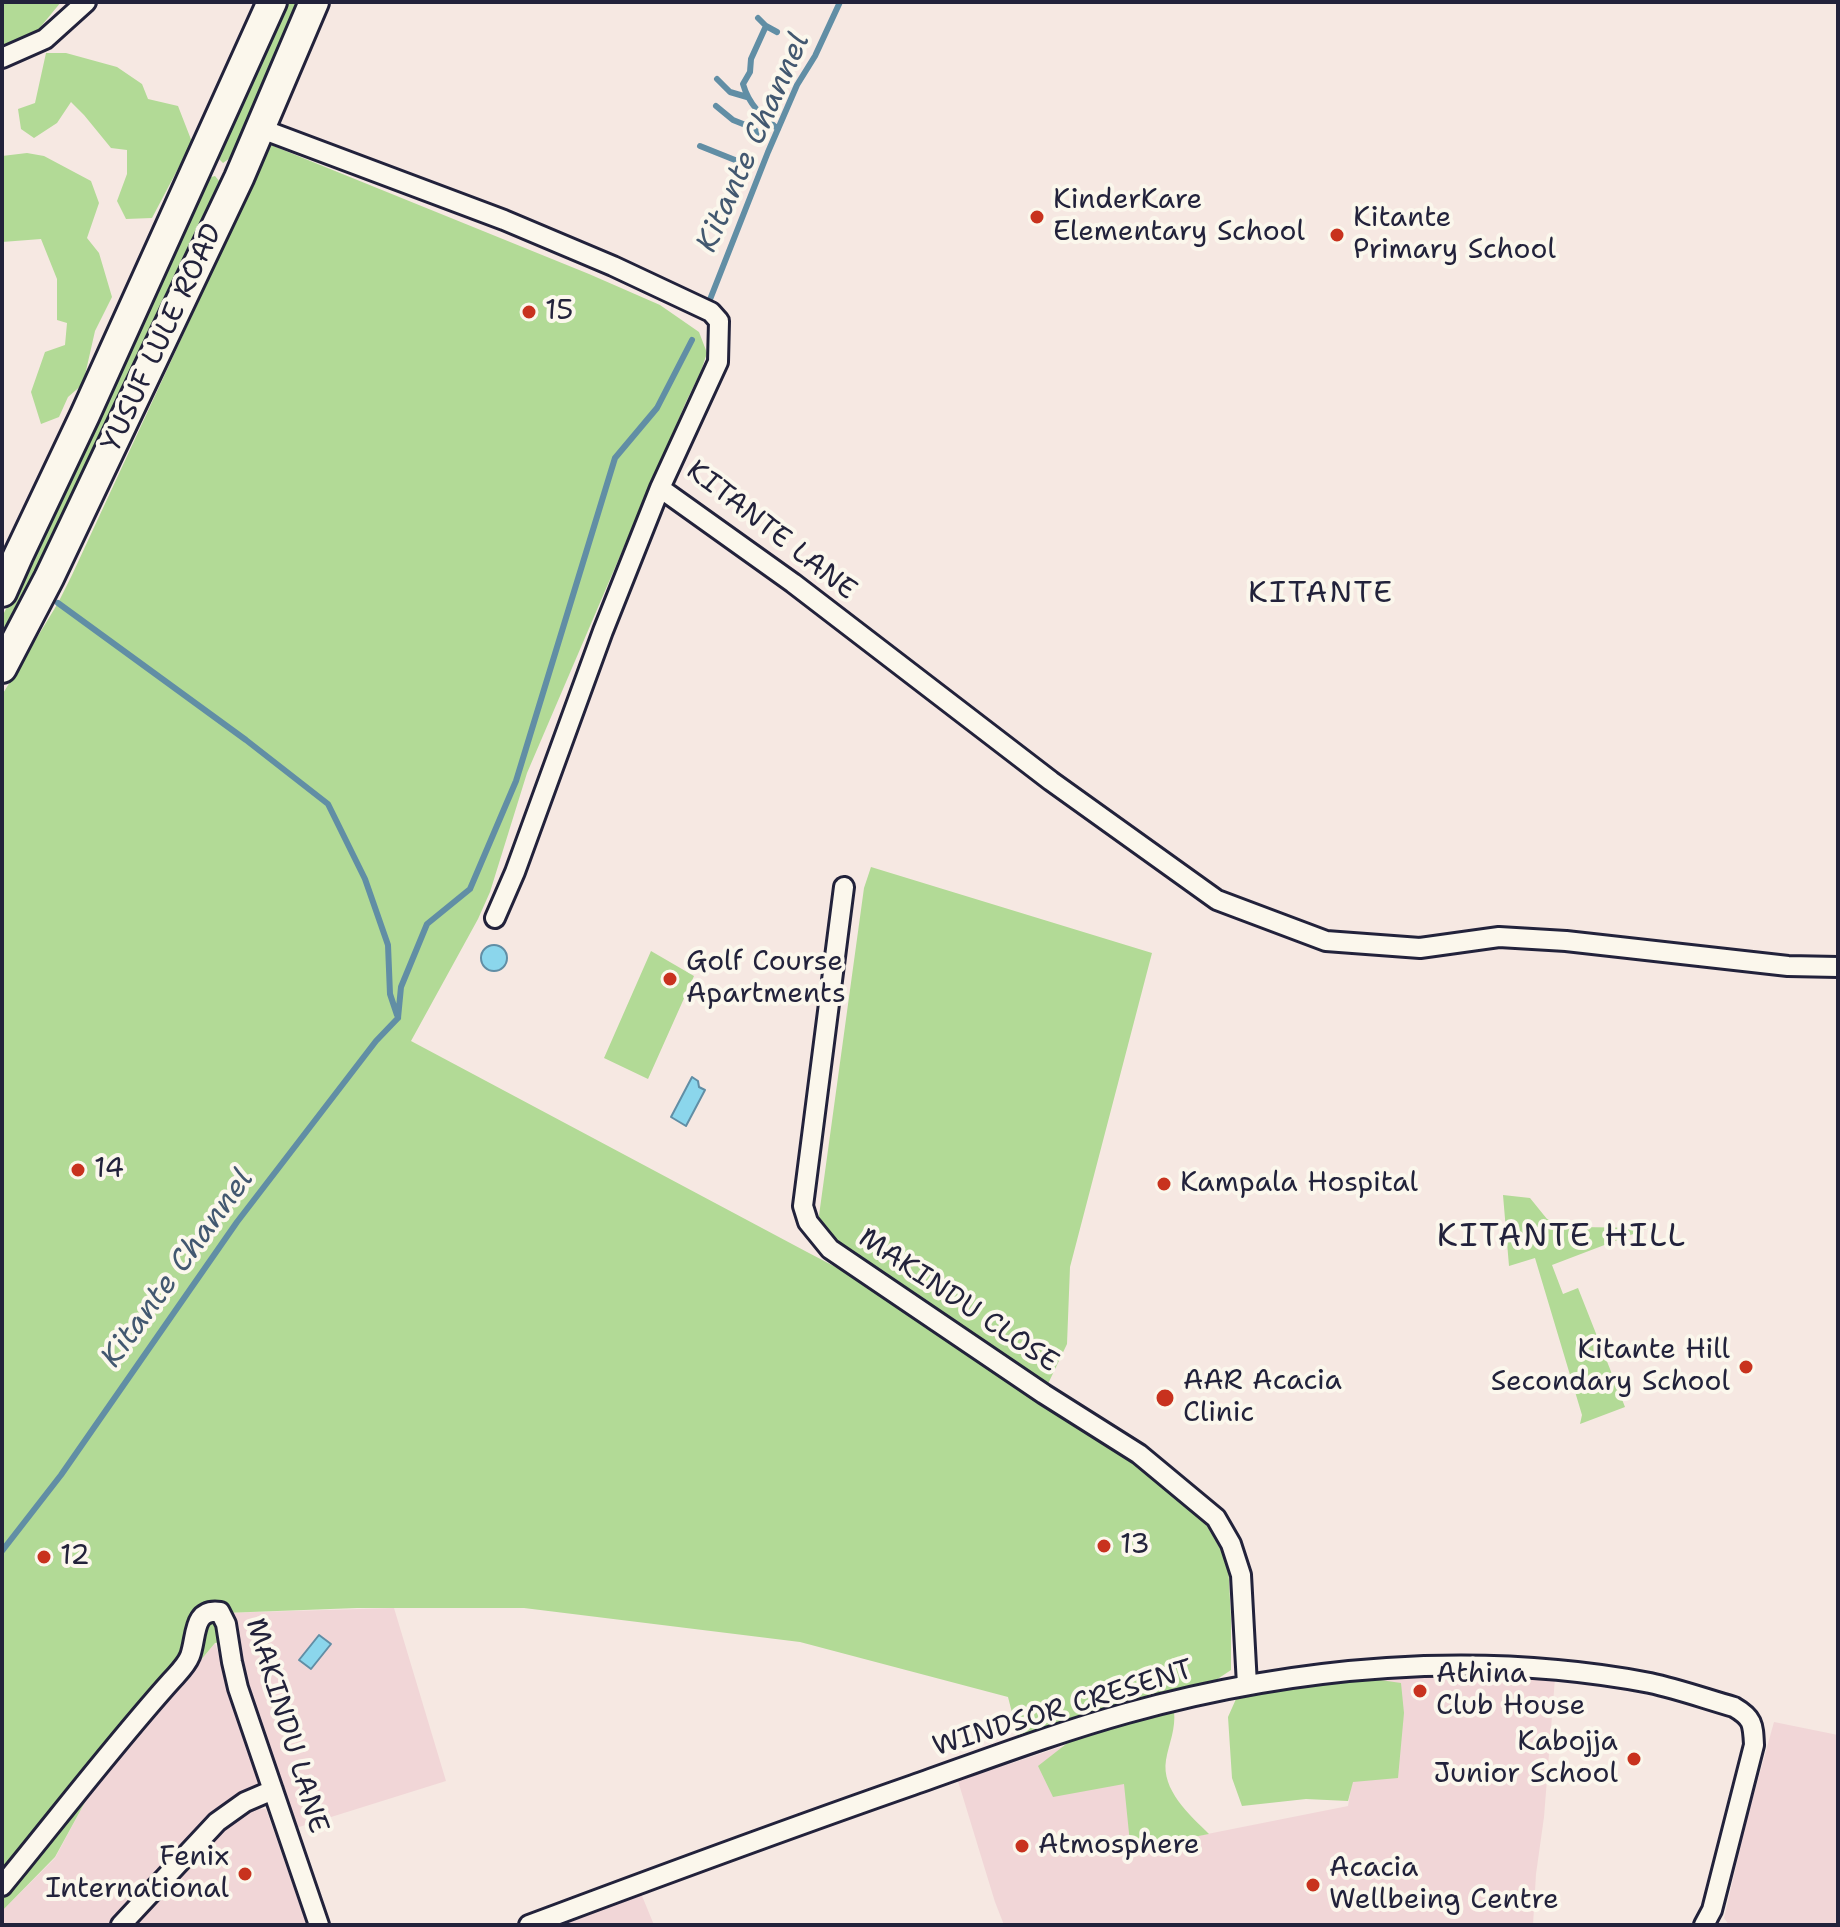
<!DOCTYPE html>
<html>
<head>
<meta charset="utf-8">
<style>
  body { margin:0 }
  #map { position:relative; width:1840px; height:1927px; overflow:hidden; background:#f6e8e2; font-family:"Shantell Sans",sans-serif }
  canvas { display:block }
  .frame { position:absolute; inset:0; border:4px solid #22223b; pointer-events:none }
</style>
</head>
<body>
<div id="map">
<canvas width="1840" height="1927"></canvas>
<div class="frame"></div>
</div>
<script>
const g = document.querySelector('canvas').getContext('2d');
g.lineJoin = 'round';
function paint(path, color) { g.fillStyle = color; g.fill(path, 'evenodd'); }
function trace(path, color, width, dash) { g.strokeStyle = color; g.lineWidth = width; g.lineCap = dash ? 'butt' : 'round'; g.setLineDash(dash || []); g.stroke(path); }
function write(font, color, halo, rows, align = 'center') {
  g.font = font + ' "Shantell Sans",sans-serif'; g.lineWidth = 8; g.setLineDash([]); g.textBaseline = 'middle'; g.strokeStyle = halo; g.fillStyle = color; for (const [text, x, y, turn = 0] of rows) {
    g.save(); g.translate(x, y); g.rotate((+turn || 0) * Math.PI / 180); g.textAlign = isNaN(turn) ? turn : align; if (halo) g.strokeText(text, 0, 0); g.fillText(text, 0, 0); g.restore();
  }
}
paint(new Path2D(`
  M 394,1608 L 446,1781 L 296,1828 L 223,1613 Z
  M 215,1643 L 259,1773 L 258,1782 L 253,1789 L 221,1807 L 108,1925 L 2,1925 L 2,1911 L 55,1858 L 90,1793 Z
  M 1353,1676 L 1555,1678 L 1544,1817 L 1536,1874 L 1533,1925 L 1004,1925 L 995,1902 L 958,1781 L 1127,1725 L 1157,1844 L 1348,1806 L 1352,1782 Z
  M 1774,1722 L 1838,1735 L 1838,1925 L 1729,1925 L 1724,1918 L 1747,1819 Z
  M 248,1808 L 266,1809 L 307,1925 L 132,1925 L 235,1819 Z
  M 640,1891 L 654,1925 L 558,1925 Z`), '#f1d6d7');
paint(new Path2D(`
  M 2,2 L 61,2 L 34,35 L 2,49 Z
  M 287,2 L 300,2 L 271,62 L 230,158 L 223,163 L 215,155 L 255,63 Z
  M 46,53 L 66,53 L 117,67 L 142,84 L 148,99 L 178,106 L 192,142 L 152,218 L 126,219 L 117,201 L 127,174 L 127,150 L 111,148 L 84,115 L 71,102 L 57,123 L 34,138 L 21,129 L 18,109 L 35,103 Z
  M 271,145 L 589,274 L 660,305 L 699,332 L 707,353 L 701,371 L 686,402 L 527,773 L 490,892 L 478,919 L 411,1041 L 807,1252 L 916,1309 L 817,1230 L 864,888 L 871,867 L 1152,953 L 1070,1267 L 1067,1344 L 1046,1388 L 1188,1494 L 1228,1562 L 1231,1619 L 1231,1670 L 1210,1684 L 1135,1698 L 1018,1736 L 1008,1697 L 800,1642 L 524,1608 L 357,1608 L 224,1613 L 232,1640 L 215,1643 L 90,1793 L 55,1857 L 2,1911 L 2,695 L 58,603 L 72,575 Z
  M 27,153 L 44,156 L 91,181 L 99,203 L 87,238 L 99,253 L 112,297 L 95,331 L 83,384 L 68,397 L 59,417 L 41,424 L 31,392 L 45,352 L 65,345 L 67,323 L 57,320 L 57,279 L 41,239 L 2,242 L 2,156 Z
  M 215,176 L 220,182 L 218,189 L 171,294 L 2,647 L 2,617 L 55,510 L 194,198 L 208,178 Z
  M 651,951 L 694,976 L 648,1079 L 604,1058 Z
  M 1503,1195 L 1530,1198 L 1547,1219 L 1578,1227 L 1649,1228 L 1552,1265 L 1563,1294 L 1578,1288 L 1625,1407 L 1580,1424 L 1582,1415 L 1535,1258 L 1509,1266 Z
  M 1353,1676 L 1401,1683 L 1404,1713 L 1398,1778 L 1353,1782 L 1348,1801 L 1306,1799 L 1242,1806 L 1232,1778 L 1228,1717 L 1236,1699 Z
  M 1174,1711 C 1176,1729 1169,1743 1166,1760 C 1161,1790 1190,1815 1209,1834 L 1157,1844 L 1131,1853 L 1124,1784 L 1053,1797 L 1038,1766 L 1070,1741 Z`), '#b2da96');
const water = new Path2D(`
  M481 958a13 13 0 1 1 26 0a13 13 0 1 1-26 0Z
  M 692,1077 L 698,1081 L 699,1087 L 705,1090 L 686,1126 L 671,1117 Z
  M 319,1635 L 331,1644 L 311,1669 L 299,1660 Z`);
paint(water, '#8bd6ec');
trace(water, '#618ea5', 2);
trace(new Path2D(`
  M 758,18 L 766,26 L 777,32
  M 766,26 L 751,59 L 750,72 L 743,84 C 749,105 761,115 778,129
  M 717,79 L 730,92 L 747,97
  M 716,106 L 733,120 L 753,128 L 762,137
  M 700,146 L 735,160
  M 709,302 L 768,152 L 797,85 L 815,56 L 840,2
  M 58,603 L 246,740 L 328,804 L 365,879 L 388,945 L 390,994 L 397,1015
  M 398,1018 L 401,987 L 427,924 L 470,889 L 516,781 L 615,458 L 657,408 L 692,340
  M 2,1551 L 61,1475 L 237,1222 L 376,1041 L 398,1018`), '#618ea5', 6);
const street = new Path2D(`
  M 2,58 L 45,39 L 86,2
  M 259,128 L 504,220 L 613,266 L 711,312 L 719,321 L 718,362 L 660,488 L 793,583 L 1051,781 L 1217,900 L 1326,941 L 1420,948 L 1499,937 L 1566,941 L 1788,966 L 1838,967
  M 844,887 L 803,1206 L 808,1222 L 830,1249 L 1044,1394 L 1139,1454 L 1216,1518 L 1231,1544 L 1241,1575 L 1247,1685
  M 495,918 L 515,872 L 603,631 L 660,488
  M 2,1886 C 58,1818 112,1747 171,1681 C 178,1673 186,1666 190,1656 C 197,1637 192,1608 220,1612 L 226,1624 L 232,1662 L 238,1688 L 319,1925
  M 121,1925 L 217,1822 L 245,1802 L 273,1790
  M 529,1925 C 657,1877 784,1830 913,1785 C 984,1760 1055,1733 1127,1713 C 1296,1666 1477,1650 1650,1683 C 1678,1689 1706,1699 1734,1707 C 1753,1718 1753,1724 1754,1745 L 1712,1910 L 1704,1925`);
const primary = new Path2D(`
  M 2,592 L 18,556 L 85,415 L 272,2
  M 2,668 L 49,578 L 239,178 L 314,2`);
trace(street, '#22223b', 24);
trace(primary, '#22223b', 34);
trace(street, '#fbf7ec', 18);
trace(primary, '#fbf7ec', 28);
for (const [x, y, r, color] of [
  [1037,217,8,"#c8321e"],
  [1337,235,8,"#c8321e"],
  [529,312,8,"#c8321e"],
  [670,979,8,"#c8321e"],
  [78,1170,8,"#c8321e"],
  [1164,1184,8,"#c8321e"],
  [1746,1367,8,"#c8321e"],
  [1165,1398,10,"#c8321e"],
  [1104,1546,8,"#c8321e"],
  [44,1557,8,"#c8321e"],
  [1420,1691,8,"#c8321e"],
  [1634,1759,8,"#c8321e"],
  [1022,1846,8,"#c8321e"],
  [245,1874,8,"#c8321e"],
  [1313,1885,8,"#c8321e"]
]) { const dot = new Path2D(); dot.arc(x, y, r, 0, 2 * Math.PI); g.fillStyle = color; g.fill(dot); trace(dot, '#fbf7ec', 3); }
write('28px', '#22223b', '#fbf7ec', [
  ["KinderKare",1053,201],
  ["Elementary School",1053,233],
  ["Kitante",1353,219],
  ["Primary School",1353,251],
  ["15",545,312],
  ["Golf Course",686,963],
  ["Apartments",686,995],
  ["14",94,1170],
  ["Kampala Hospital",1180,1184],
  ["Kitante Hill",1730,1351,"right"],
  ["Secondary School",1730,1383,"right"],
  ["AAR Acacia",1183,1382],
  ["Clinic",1183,1414],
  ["13",1120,1546],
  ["12",60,1557],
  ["Athina",1436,1675],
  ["Club House",1436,1707],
  ["Kabojja",1618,1743,"right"],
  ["Junior School",1618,1775,"right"],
  ["Atmosphere",1038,1846],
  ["Fenix",229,1858,"right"],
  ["International",229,1890,"right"],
  ["Acacia",1329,1869],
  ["Wellbeing Centre",1329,1901]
], 'left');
write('28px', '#22223b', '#fbf7ec', [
  ["YUSUF LULE ROAD",163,338,-65],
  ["KITANTE LANE",771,531,38],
  ["MAKINDU CLOSE",958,1301,34],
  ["WINDSOR CRESENT",1063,1709,-17],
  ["MAKINDU LANE",286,1726,73]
]);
write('italic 30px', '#425870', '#fbf7ec', [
  ["Kitante Channel",754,143,-66],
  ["Kitante Channel",178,1269,-54]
]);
g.letterSpacing = '2px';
write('30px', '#22223b', '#fbf7ec', [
  ["KITANTE",1321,594]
]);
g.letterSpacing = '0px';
g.letterSpacing = '2px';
write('32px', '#22223b', '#fbf7ec', [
  ["KITANTE HILL",1562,1238]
]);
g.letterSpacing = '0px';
</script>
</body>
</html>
